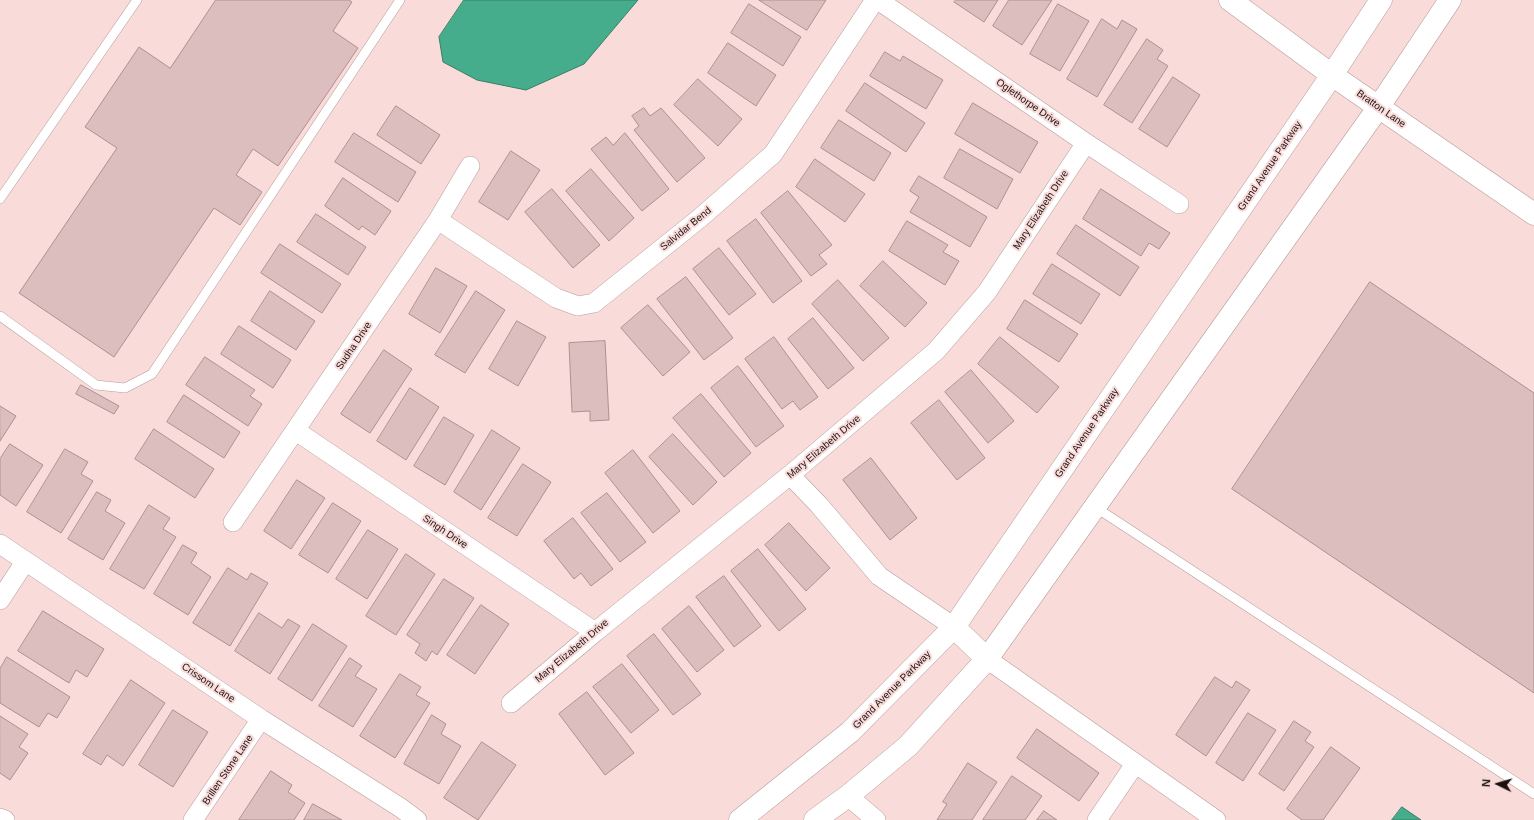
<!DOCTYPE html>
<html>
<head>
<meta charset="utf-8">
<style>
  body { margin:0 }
  #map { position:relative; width:1534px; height:820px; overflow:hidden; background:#f9dbda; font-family:Arial,sans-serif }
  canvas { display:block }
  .north { position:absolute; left:1478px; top:764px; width:40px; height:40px; -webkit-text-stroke:3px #f9dbda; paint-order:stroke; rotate:275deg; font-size:11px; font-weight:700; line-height:16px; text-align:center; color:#1b1111 }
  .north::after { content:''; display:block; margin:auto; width:14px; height:18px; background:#1b1111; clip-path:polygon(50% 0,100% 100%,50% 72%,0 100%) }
</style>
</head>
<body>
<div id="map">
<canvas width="1534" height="820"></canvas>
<div class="north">N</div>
</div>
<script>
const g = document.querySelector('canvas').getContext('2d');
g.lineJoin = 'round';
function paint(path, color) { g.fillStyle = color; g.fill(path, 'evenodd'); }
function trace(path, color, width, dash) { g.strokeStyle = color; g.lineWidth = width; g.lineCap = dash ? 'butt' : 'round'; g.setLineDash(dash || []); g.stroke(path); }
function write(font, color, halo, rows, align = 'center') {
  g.font = font + ' Arial,sans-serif'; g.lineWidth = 4; g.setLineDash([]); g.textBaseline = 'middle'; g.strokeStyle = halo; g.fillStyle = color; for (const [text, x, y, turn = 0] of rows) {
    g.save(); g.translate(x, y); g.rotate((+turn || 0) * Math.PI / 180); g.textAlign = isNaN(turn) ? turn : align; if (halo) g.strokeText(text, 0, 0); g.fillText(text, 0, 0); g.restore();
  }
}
const water = new Path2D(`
  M 464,0 L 638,0 L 584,64 L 526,90 L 477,80 L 443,62 L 439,37 Z
  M 1402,807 L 1421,820 L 1392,820 Z`);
paint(water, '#45ad8c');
trace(water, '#387e67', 1);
const building = new Path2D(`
  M 216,0 L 349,0 L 352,2 L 333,31 L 358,48 L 278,166 L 253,149 L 236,175 L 262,192 L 240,225 L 214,208 L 114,357 L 19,293 L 117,148 L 85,127 L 139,47 L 170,68 Z
  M 759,0 L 826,0 L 807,30 Z
  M 956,0 L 998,0 L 984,22 L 954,2 Z
  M 1009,0 L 1052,0 L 1022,45 L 993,26 Z
  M 749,4 L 801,37 L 783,66 L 731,33 Z
  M 1058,4 L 1089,21 L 1060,71 L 1030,54 Z
  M 1102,19 L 1117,29 L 1122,20 L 1137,29 L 1097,97 L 1067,79 Z
  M 1147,39 L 1163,50 L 1157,59 L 1168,66 L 1132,123 L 1104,105 Z
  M 728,43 L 776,75 L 756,106 L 708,73 Z
  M 885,52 L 900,61 L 903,56 L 943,80 L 926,109 L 870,76 Z
  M 1173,77 L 1200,95 L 1167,147 L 1139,129 Z
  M 698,79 L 742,119 L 718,146 L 674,105 Z
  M 865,83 L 925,123 L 906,152 L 846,111 Z
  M 973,103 L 1038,142 L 1020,173 L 955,134 Z
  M 396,106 L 440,135 L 421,164 L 377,135 Z
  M 644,108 L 650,116 L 661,108 L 705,158 L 677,182 L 634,130 L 639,126 L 632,116 Z
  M 839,120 L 891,153 L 874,181 L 821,148 Z
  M 354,133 L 416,172 L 398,202 L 335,162 Z
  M 625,133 L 669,189 L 642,211 L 591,149 L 606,137 L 613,145 Z
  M 960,149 L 1013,179 L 997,209 L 944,178 Z
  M 511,151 L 540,170 L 508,220 L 479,202 Z
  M 815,159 L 865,194 L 845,222 L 796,187 Z
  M 591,169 L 634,218 L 609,241 L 566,191 Z
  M 919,176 L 987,217 L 970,247 L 910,212 L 919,197 L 910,191 Z
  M 343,178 L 391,211 L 375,235 L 362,226 L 359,230 L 325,206 Z
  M 552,189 L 600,245 L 573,268 L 525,212 Z
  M 1101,189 L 1170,233 L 1159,249 L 1149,243 L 1141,256 L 1083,219 Z
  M 788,191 L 832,245 L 819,255 L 827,264 L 811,276 L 761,213 Z
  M 316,214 L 366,247 L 348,275 L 297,242 Z
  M 756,219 L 802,281 L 773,303 L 727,241 Z
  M 907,221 L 948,245 L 943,252 L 959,261 L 945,285 L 889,251 Z
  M 1076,225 L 1139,267 L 1120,296 L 1057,254 Z
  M 280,244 L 341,284 L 322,313 L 261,273 Z
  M 719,248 L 756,294 L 729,315 L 693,269 Z
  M 883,261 L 927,303 L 905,327 L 860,286 Z
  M 1052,264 L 1100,294 L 1081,324 L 1033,294 Z
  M 436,268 L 467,286 L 440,333 L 409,314 Z
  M 686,277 L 733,338 L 704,360 L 657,299 Z
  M 838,280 L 889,338 L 863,361 L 812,304 Z
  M 1370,282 L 1534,393 L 1534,693 L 1232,489 Z
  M 270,291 L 315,321 L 296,350 L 251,321 Z
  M 476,291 L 505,310 L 465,373 L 435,355 Z
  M 1025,300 L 1078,334 L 1059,362 L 1007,329 Z
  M 648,305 L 690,352 L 663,376 L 621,328 Z
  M 813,318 L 854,368 L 828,389 L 788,339 Z
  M 517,321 L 546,337 L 518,386 L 489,369 Z
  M 239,326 L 291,360 L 273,388 L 221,354 Z
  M 774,337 L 818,397 L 800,410 L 793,401 L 782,409 L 745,359 Z
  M 1000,337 L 1059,387 L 1037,413 L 978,364 Z
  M 605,341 L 609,420 L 590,421 L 590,411 L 572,412 L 569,343 Z
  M 384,350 L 412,369 L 370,433 L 341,414 Z
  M 205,357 L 255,390 L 250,396 L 262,404 L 248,426 L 186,385 Z
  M 738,366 L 784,426 L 756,447 L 711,388 Z
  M 971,370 L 1014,421 L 988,443 L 945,392 Z
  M 81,385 L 119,406 L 114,414 L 76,394 Z
  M 410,388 L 439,407 L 406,460 L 377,441 Z
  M 701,394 L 751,453 L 724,477 L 673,418 Z
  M 184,395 L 240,432 L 224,458 L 167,422 Z
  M 939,400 L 985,458 L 957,480 L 911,423 Z
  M 0,406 L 16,416 L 0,441 Z
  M 444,417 L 474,435 L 445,485 L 414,466 Z
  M 154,429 L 214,469 L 195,498 L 135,459 Z
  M 492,430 L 520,448 L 481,510 L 454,492 Z
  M 673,434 L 717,482 L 693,505 L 649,457 Z
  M 10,444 L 43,465 L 16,506 L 0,495 L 0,459 Z
  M 65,449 L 88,462 L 81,474 L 93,481 L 61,533 L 27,512 Z
  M 633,450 L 680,511 L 653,533 L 605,473 Z
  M 871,458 L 917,518 L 890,540 L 843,480 Z
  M 523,464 L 551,482 L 517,536 L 488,518 Z
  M 297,480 L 325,498 L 291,549 L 264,531 Z
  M 97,492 L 111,500 L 105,511 L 125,523 L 103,560 L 68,539 Z
  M 607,493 L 646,542 L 620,562 L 581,513 Z
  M 333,503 L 361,521 L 328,573 L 299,555 Z
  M 149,505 L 170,518 L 163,529 L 176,537 L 144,589 L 110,569 Z
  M 573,518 L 613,569 L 591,586 L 581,573 L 574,579 L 544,541 Z
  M 789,523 L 830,568 L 806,591 L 765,545 Z
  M 368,530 L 398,549 L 367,599 L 336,579 Z
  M 183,545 L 197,553 L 191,563 L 211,577 L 188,615 L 154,594 Z
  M 758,549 L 806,609 L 779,631 L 731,571 Z
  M 406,554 L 435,574 L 396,635 L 366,616 Z
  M 228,568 L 247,580 L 251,573 L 268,583 L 230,646 L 193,623 Z
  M 724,576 L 761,626 L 734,647 L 696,597 Z
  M 444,579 L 474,598 L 437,655 L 432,651 L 426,661 L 415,653 L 420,644 L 407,635 Z
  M 481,605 L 509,624 L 475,674 L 447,655 Z
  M 689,606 L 724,650 L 697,672 L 662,629 Z
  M 43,611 L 104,649 L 87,677 L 76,670 L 69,683 L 18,651 Z
  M 259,613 L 282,628 L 288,619 L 300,626 L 270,674 L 235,651 Z
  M 313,624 L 347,646 L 312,701 L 278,679 Z
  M 654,634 L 701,694 L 673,715 L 627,656 Z
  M 7,657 L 70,697 L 57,718 L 48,713 L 39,727 L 0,703 L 0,669 Z
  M 350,658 L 362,666 L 355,676 L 377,689 L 353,727 L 319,706 Z
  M 622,664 L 659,710 L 631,733 L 593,687 Z
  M 400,674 L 421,687 L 416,695 L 430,703 L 395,758 L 360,736 Z
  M 1215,677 L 1232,688 L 1236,681 L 1250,690 L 1206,756 L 1176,735 Z
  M 131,680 L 165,703 L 123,766 L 107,755 L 101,765 L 83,754 Z
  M 587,692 L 634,753 L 605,775 L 559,714 Z
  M 173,710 L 208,732 L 173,787 L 139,765 Z
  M 1248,713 L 1276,730 L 1243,781 L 1216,763 Z
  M 432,715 L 446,724 L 441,734 L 461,746 L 439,784 L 404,764 Z
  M 0,716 L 28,734 L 19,747 L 28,753 L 10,780 L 0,773 Z
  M 1294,721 L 1311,732 L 1305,741 L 1314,747 L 1284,791 L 1259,774 Z
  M 1037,729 L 1099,773 L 1079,801 L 1017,758 Z
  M 482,742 L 516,765 L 478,820 L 444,798 Z
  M 1331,747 L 1360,768 L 1323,820 L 1302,820 L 1287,809 Z
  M 968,763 L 997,782 L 972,820 L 937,820 L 947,804 L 943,802 Z
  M 271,771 L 292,785 L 288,792 L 305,803 L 294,820 L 239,820 Z
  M 1012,776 L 1042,796 L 1025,820 L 983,820 Z
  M 313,804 L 342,820 L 304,820 Z
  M 1044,811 L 1057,820 L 1037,820 Z`);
paint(building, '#dbbebd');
trace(building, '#ac9190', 1);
const service = new Path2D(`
  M 0,199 L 137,0
  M 0,316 L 96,385 L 125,388 L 152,374 L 400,0
  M 1095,507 L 1534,794`);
const minor = new Path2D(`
  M 878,0 L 1086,143 L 1179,204
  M 438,220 L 556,298 L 578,306 L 594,303 L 700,218 L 773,154 L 875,0
  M 296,431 L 595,632
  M 790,475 L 819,505 L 879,576 L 954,627
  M 233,522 L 438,220 L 470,166
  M 0,544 L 261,719 L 401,808 L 417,820
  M 0,600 L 25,562
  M 987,659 L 1216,820
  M 511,703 L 595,632 L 790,475 L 936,351 L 987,292 L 1086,143
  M 848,796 L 876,820
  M 0,818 L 5,820
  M 193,820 L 261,719
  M 1097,820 L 1135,764`);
const tertiary = new Path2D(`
  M 1230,0 L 1332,75 L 1534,214
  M 954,627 L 987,659
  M 740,820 L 850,732 L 954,627 L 1332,75 L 1381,0
  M 815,820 L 848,796 L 908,746 L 987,659 L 1378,108 L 1450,0`);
trace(service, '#b79b9b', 10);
trace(minor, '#b79b9b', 20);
trace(tertiary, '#b79b9b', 23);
trace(service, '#fff', 9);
trace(minor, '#fff', 19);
trace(tertiary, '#fff', 22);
write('10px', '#1b1111', '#f9dbda', [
  ["Oglethorpe Drive",1028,103,35],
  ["Bratton Lane",1381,109,35],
  ["Grand Avenue Parkway",1270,166,-56],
  ["Mary Elizabeth Drive",1041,210,-57],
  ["Salvidar Bend",686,229,-39],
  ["Sudha Drive",354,346,-56],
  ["Grand Avenue Parkway",1087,433,-56],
  ["Mary Elizabeth Drive",824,447,-40],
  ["Singh Drive",445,532,34],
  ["Mary Elizabeth Drive",572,651,-40],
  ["Crissom Lane",208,683,34],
  ["Grand Avenue Parkway",892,690,-45],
  ["Brillen Stone Lane",228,770,-56]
]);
</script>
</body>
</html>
